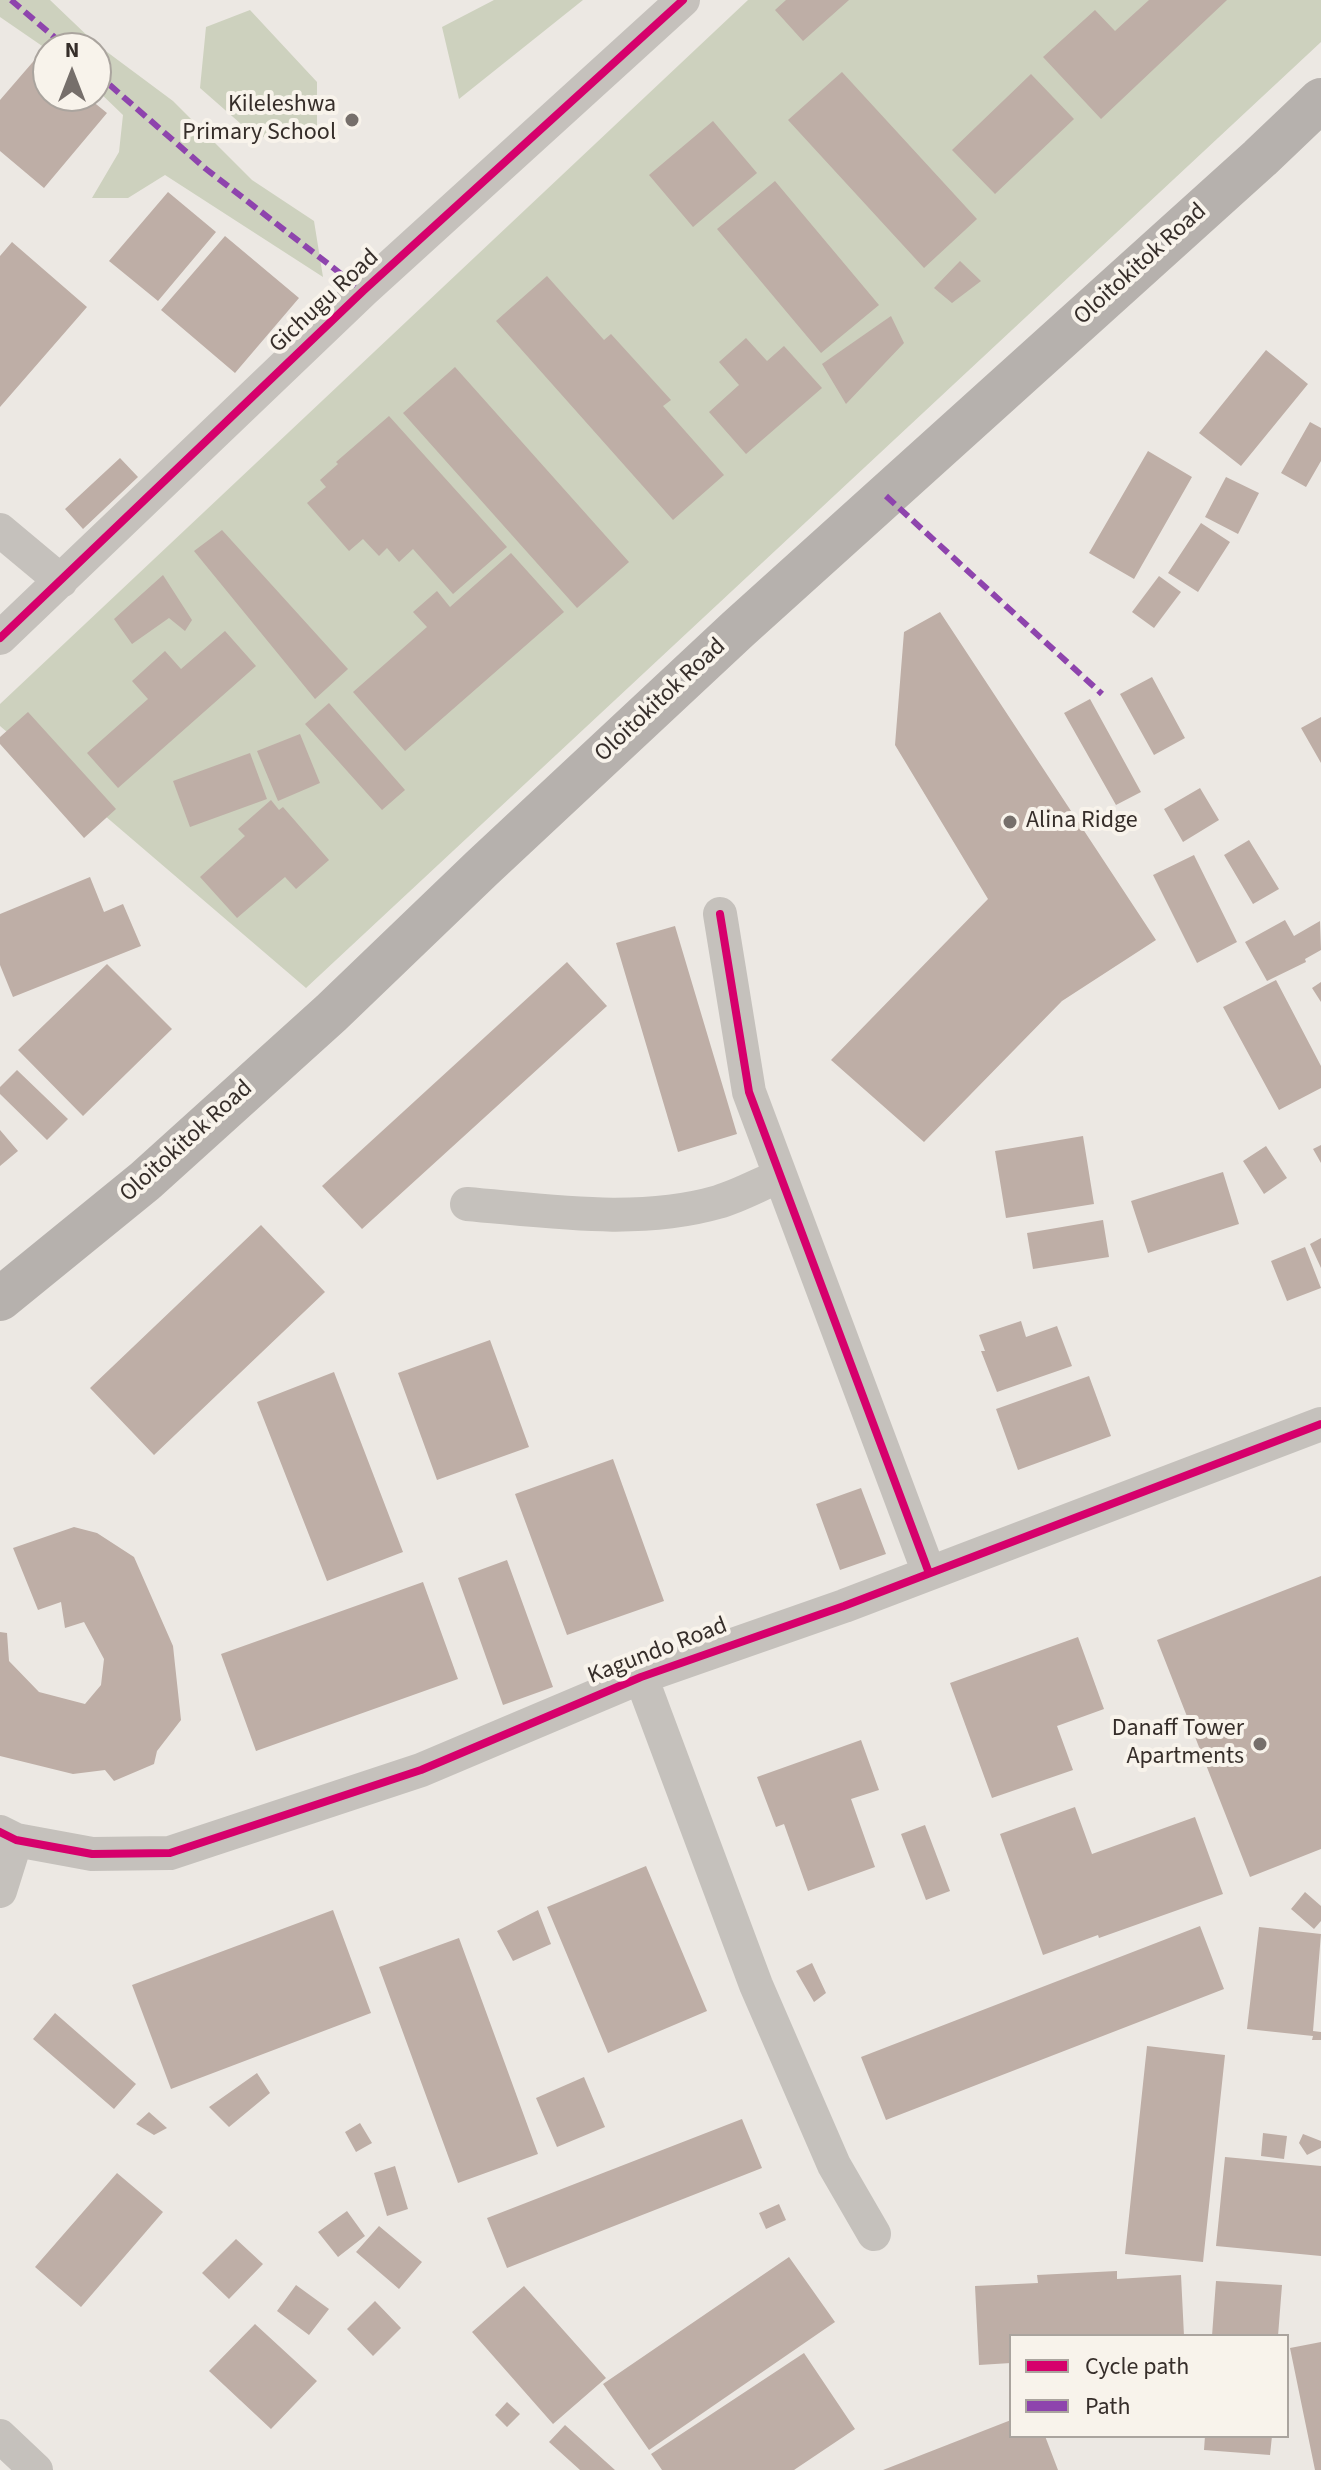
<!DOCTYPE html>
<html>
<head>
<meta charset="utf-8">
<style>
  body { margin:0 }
  #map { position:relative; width:1321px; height:2470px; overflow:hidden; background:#ece8e3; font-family:"Source Sans 3",sans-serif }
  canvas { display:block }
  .legend { position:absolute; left:1009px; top:2334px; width:280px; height:104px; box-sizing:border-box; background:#f8f3eb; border:2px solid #aaa49e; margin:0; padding:10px 14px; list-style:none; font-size:24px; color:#362e2a }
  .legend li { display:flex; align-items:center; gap:16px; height:40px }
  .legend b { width:40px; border:2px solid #aaa49e }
  .north { position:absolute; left:32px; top:32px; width:80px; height:80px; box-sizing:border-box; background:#f8f3eb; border:2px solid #aaa49e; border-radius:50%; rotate:0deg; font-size:22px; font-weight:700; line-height:32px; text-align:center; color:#362e2a }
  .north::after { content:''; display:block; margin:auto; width:28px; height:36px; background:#766f6b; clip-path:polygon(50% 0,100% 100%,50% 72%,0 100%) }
</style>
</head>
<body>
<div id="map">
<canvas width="1321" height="2470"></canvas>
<ul class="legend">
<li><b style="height:10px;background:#d6006c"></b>Cycle path</li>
<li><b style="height:10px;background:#8e44ad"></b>Path</li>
</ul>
<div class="north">N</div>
</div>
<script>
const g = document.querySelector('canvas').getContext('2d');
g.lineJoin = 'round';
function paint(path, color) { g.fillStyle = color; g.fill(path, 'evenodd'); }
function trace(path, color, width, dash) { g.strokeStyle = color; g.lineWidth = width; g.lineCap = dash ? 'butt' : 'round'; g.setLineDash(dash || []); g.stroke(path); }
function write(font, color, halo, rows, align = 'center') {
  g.font = font + ' "Source Sans 3",sans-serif'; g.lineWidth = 8; g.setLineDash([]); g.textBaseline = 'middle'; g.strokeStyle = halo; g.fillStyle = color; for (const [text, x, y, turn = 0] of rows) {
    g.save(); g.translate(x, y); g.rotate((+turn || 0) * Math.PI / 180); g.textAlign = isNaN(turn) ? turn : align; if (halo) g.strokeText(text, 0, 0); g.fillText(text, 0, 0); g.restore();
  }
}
paint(new Path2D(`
  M 0,0 L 50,0 L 95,43 L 173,101 L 252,180 L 314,221 L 323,277 L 165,175 L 128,198 L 92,198 L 119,152 L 123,115 L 96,89 L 96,48 L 48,50 L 0,17 Z
  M 494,0 L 583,0 L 459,99 L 442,27 Z
  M 748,0 L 1321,0 L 1321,42 L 306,988 L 0,726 L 0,704 Z
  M 250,10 L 317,82 L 317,129 L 257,138 L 200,88 L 206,27 Z`), '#cdd1be');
paint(new Path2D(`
  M 786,0 L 849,0 L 803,41 L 775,10 Z
  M 1149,0 L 1227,0 L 1101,119 L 1043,57 L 1095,10 L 1115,31 Z
  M 38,56 L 48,64 L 48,96 L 86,96 L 107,113 L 44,188 L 0,151 L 0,100 Z
  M 842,72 L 977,219 L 924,268 L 788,120 Z
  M 1031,74 L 1074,119 L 995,194 L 952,150 Z
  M 713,121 L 757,173 L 693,227 L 649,175 Z
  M 775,181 L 879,305 L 821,353 L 717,229 Z
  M 168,192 L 216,232 L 158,301 L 109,261 Z
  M 225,236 L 299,298 L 235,373 L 161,310 Z
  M 12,242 L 87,307 L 0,407 L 0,256 Z
  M 960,261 L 981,281 L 952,303 L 934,288 Z
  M 547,276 L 604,340 L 611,334 L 671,400 L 663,406 L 724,475 L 673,520 L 496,321 Z
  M 891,316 L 904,343 L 846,404 L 822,364 Z
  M 746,338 L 767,361 L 784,346 L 822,388 L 746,454 L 709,412 L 739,385 L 719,362 Z
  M 1266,350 L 1308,384 L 1241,466 L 1199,433 Z
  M 455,367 L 629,562 L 577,608 L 403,413 Z
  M 389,416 L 507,547 L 453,594 L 413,549 L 399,562 L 387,548 L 379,556 L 363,539 L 349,551 L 307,503 L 326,487 L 320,480 L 338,464 L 336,462 Z
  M 1310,422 L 1321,428 L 1321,461 L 1306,487 L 1281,473 Z
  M 1148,451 L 1192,477 L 1134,579 L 1089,553 Z
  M 120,458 L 138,477 L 83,529 L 65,509 Z
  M 1226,477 L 1259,493 L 1238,534 L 1205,517 Z
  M 1201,523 L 1230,542 L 1198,592 L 1168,573 Z
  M 222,530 L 348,669 L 315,699 L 194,551 Z
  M 511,553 L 564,612 L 405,751 L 353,692 L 427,627 L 413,612 L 437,591 L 450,607 Z
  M 163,575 L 192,620 L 185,631 L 169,618 L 132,644 L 114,619 Z
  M 1159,576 L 1181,592 L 1154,628 L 1132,612 Z
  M 940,612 L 1156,940 L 1062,1001 L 924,1142 L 831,1060 L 988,899 L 895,745 L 904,632 Z
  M 225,631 L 256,666 L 118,788 L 87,753 L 148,699 L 132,681 L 165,651 L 181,669 Z
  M 1152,677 L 1185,738 L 1154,755 L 1120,694 Z
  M 1090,699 L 1141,792 L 1116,805 L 1064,713 Z
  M 329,703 L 405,790 L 382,810 L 305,724 Z
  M 28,712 L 116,809 L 84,838 L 0,744 L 0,737 Z
  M 1321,717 L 1321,763 L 1301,728 Z
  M 300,734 L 320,783 L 278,801 L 257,751 Z
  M 250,753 L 267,799 L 190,827 L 173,781 Z
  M 1200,788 L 1219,820 L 1183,842 L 1164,809 Z
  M 271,800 L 279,810 L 283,807 L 329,860 L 296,889 L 285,877 L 237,918 L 200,877 L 245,836 L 238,829 Z
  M 1249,840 L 1279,889 L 1253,904 L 1224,855 Z
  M 1194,855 L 1237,942 L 1197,963 L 1153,875 Z
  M 90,877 L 104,912 L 123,904 L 141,946 L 13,997 L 0,965 L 0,914 Z
  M 1285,920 L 1294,936 L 1320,921 L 1321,950 L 1305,959 L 1306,962 L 1267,981 L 1245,942 Z
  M 675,926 L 737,1134 L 678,1152 L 616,943 Z
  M 567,962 L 607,1006 L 362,1229 L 322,1186 Z
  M 107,964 L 172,1029 L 83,1116 L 18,1050 Z
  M 1276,980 L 1321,1066 L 1321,1088 L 1279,1110 L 1223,1007 Z
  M 1321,982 L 1321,1002 L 1312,988 Z
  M 17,1070 L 68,1119 L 47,1140 L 0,1094 L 0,1087 Z
  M 0,1130 L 18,1151 L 0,1166 Z
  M 1083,1136 L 1094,1204 L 1006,1218 L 995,1151 Z
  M 1321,1145 L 1321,1163 L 1313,1149 Z
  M 1266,1146 L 1287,1178 L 1264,1194 L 1243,1161 Z
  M 1223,1172 L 1239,1224 L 1148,1253 L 1131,1201 Z
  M 1103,1220 L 1109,1257 L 1033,1269 L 1027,1233 Z
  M 261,1225 L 325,1292 L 154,1455 L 90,1388 Z
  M 1321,1238 L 1321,1268 L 1310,1244 Z
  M 1305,1247 L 1321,1288 L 1287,1301 L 1271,1261 Z
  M 1021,1321 L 1026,1337 L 1057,1326 L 1072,1366 L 997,1392 L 981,1351 L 985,1351 L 979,1335 Z
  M 490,1340 L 529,1447 L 437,1480 L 398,1373 Z
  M 334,1372 L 403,1552 L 327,1581 L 257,1402 Z
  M 1089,1376 L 1111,1436 L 1018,1470 L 996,1409 Z
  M 613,1459 L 664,1601 L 567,1635 L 515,1494 Z
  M 861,1488 L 886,1554 L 840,1570 L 816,1504 Z
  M 74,1527 L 97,1533 L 134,1557 L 173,1646 L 181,1720 L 157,1751 L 154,1764 L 114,1781 L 105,1770 L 73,1774 L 0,1756 L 0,1632 L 7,1633 L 9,1661 L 39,1692 L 85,1704 L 101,1685 L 104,1659 L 84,1622 L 65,1628 L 61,1602 L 38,1610 L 13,1548 Z
  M 507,1560 L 553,1687 L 503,1705 L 458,1578 Z
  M 1321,1576 L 1321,1849 L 1250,1877 L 1157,1640 Z
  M 423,1582 L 458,1679 L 256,1751 L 221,1654 Z
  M 1078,1637 L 1104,1709 L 1057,1726 L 1073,1770 L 992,1798 L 950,1683 Z
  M 861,1740 L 879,1790 L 851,1799 L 875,1867 L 808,1891 L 784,1824 L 776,1827 L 757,1777 Z
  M 1075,1807 L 1092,1854 L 1195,1817 L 1223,1894 L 1099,1938 L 1098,1935 L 1043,1955 L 1000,1834 Z
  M 925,1825 L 950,1891 L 926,1900 L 901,1834 Z
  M 646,1866 L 707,2011 L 608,2053 L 547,1907 Z
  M 1305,1892 L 1321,1906 L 1321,1921 L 1314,1929 L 1291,1909 Z
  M 333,1910 L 371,2013 L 171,2089 L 132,1985 Z
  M 538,1910 L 551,1944 L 513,1961 L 497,1931 Z
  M 1200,1926 L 1224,1989 L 886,2120 L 861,2057 Z
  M 1259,1927 L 1321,1934 L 1313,2031 L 1321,2032 L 1321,2040 L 1312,2040 L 1313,2036 L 1247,2029 Z
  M 459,1938 L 538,2154 L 458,2183 L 379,1967 Z
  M 812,1963 L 826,1993 L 814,2002 L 796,1971 Z
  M 55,2013 L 136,2084 L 114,2109 L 33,2039 Z
  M 1147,2046 L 1225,2055 L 1203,2262 L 1125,2254 Z
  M 257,2073 L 270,2093 L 229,2127 L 209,2107 Z
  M 584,2077 L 605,2127 L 557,2147 L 536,2098 Z
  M 149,2112 L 167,2128 L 154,2135 L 136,2124 Z
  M 742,2119 L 762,2168 L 507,2268 L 487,2218 Z
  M 360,2123 L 372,2143 L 356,2152 L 345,2132 Z
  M 1263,2133 L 1287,2136 L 1284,2159 L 1261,2156 Z
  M 1303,2134 L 1321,2141 L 1321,2148 L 1307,2155 L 1299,2143 Z
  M 1225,2157 L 1321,2166 L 1321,2256 L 1216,2246 Z
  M 395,2166 L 408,2209 L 387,2216 L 374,2173 Z
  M 117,2173 L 163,2212 L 81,2307 L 35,2267 Z
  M 779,2204 L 786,2220 L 766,2229 L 759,2213 Z
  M 347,2211 L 365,2236 L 338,2257 L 318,2232 Z
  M 379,2226 L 422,2262 L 399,2289 L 356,2252 Z
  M 236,2239 L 263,2264 L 229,2299 L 202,2273 Z
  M 789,2257 L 835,2322 L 649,2450 L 603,2384 Z
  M 1117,2271 L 1117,2279 L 1181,2275 L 1184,2336 L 1011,2336 L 1011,2363 L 979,2365 L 975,2286 L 1038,2283 L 1037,2275 Z
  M 1216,2281 L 1282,2285 L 1278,2336 L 1212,2336 Z
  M 296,2285 L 329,2309 L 309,2335 L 277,2311 Z
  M 524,2286 L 606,2378 L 553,2424 L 472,2332 Z
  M 375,2301 L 401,2328 L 373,2356 L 347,2329 Z
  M 255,2324 L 317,2381 L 271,2429 L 209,2371 Z
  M 1321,2342 L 1321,2470 L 1315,2470 L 1290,2348 Z
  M 804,2353 L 855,2429 L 794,2470 L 662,2470 L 651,2454 Z
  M 507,2402 L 520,2414 L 507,2427 L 495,2415 Z
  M 1011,2420 L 1011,2436 L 1045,2436 L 1058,2470 L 883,2470 Z
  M 565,2425 L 615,2470 L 580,2470 L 549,2442 Z
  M 1205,2436 L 1272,2436 L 1270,2455 L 1204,2450 Z`), '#beaea6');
trace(new Path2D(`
  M 0,530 L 61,581
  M 0,638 L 363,291 L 683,0
  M 720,914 L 749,1092 L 929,1573
  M 467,1204 C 549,1211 638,1225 718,1202 C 739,1196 760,1184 780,1176
  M 641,1677 L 756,1985 L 834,2165 L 874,2234
  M 0,1832 L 16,1840 L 92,1854 L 170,1853 L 421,1770 L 641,1677 L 844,1606 L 1321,1424
  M 0,1891 L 16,1840
  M 0,2436 L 36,2470`), '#c5c1bc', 34);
trace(new Path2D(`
  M 0,1299 L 145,1181 L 331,1013 L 482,868 L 738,629 L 1260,158 L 1321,100`), '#b6b1ad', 44);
trace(new Path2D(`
  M 11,0 L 67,48
  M 96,73 L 206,169 L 363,291
  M 886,496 L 1102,694`), '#8e44ad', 6, [12, 6]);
trace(new Path2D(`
  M 0,638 L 363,291 L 683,0
  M 720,914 L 749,1092 L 929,1573
  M 0,1832 L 16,1840 L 92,1854 L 170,1853 L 421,1770 L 641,1677 L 844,1606 L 1321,1424`), '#d6006c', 8);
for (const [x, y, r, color] of [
  [352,120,8,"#766f6b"],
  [1010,822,8,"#766f6b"],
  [1260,1744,8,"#766f6b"]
]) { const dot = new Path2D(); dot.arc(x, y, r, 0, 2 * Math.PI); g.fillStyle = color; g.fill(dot); trace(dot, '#f8f3eb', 3); }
write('24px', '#362e2a', '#f8f3eb', [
  ["Kileleshwa",336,106],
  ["Primary School",336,134],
  ["Alina Ridge",1026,822,"left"],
  ["Danaff Tower",1244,1730],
  ["Apartments",1244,1758]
], 'right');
write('24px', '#362e2a', '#f8f3eb', [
  ["Oloitokitok Road",1141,265,-42],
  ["Gichugu Road",325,302,-43],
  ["Oloitokitok Road",661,701,-43],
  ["Oloitokitok Road",187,1142,-42],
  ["Kagundo Road",658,1652,-21]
]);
</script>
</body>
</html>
